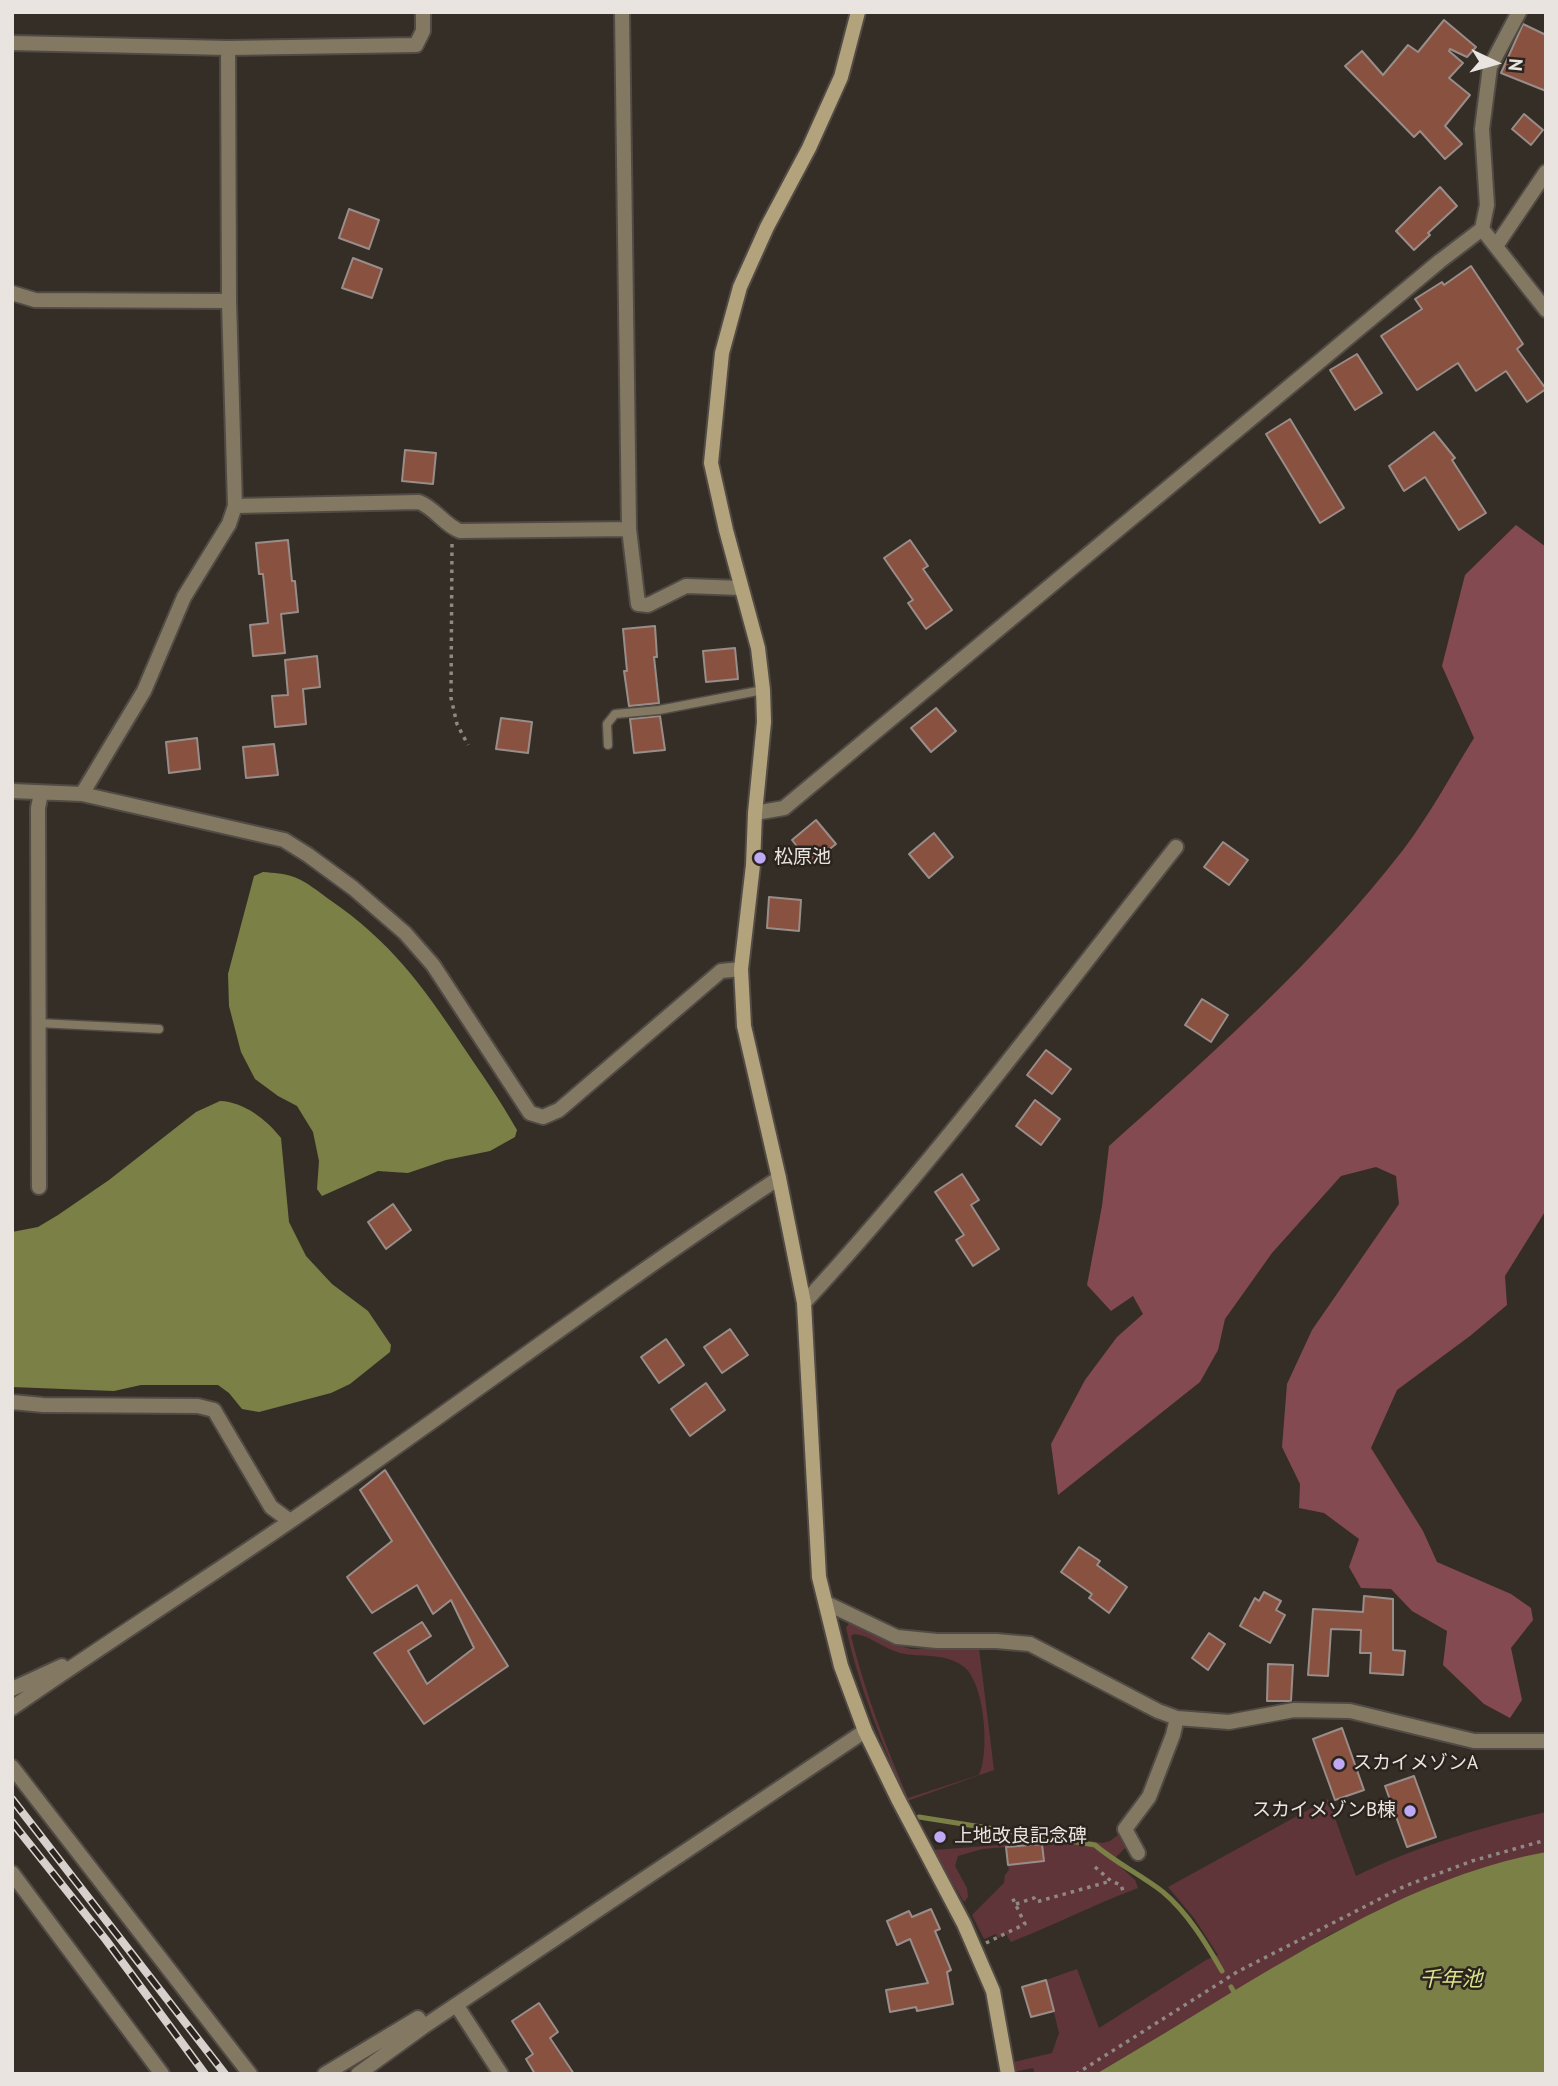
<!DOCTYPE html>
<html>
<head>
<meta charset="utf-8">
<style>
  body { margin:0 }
  #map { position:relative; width:1558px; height:2086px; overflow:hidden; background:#352e27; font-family:"PT Sans",sans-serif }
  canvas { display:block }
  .frame { position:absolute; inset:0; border:14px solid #e9e4e0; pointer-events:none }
  .north { position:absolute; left:1460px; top:28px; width:70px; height:70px; -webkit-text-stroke:5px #2b241e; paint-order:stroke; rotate:95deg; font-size:19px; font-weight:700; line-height:28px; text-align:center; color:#e9e4e0 }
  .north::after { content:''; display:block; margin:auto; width:24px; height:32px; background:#e9e4e0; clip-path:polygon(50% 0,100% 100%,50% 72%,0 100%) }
</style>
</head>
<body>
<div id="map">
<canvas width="1558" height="2086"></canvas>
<div class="frame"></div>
<div class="north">N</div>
</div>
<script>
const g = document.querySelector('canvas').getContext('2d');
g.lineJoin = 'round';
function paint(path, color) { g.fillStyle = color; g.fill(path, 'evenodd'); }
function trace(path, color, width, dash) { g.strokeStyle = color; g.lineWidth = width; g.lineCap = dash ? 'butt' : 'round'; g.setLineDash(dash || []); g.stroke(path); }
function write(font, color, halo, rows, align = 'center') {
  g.font = font + ' "PT Sans","Noto Sans JP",sans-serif'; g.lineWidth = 5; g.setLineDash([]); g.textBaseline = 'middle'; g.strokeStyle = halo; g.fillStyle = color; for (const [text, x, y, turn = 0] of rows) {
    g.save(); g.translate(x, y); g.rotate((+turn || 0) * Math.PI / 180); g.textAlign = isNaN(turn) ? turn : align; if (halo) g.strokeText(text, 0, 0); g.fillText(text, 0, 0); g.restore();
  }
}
paint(new Path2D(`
  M 849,1623 L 855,1623 L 889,1643 L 911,1649 L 979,1648 L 994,1770 L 907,1801 C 883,1745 859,1688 846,1628 ZM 854,1634 C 870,1635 884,1649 900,1653 C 921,1658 943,1652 963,1666 C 985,1682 990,1752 979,1775 L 908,1798 C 885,1745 865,1692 851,1636 Z
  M 1328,1799 L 1356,1876 C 1417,1846 1480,1828 1546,1812 L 1546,1852 L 1473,1871 L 1419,1892 L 1329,1935 L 1096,2074 L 1035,2074 L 1033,2068 L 1014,2072 L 1014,2062 L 1052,2053 L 1059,2033 L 1046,1980 L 1077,1969 L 1099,2028 L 1206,1960 L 1218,1955 L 1194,1918 L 1168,1887 Z
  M 1015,1831 L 1103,1843 L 1110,1841 L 1118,1835 L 1125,1848 L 1113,1860 L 1135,1880 L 1138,1888 C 1095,1904 1054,1925 1011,1942 L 1006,1934 L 998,1938 L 996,1934 L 984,1939 L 972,1915 L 1004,1883 L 1005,1875 L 1009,1870 L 1008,1865 L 1044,1861 L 1042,1844 L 982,1849 L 958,1856 L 955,1866 L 967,1888 L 968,1897 L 964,1902 L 933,1850 L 1014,1844 Z`), '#60353a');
paint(new Path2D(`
  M 1516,525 L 1546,547 L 1546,1210 L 1505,1276 L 1507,1305 L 1470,1336 L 1397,1390 L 1371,1448 L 1423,1531 L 1437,1562 L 1511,1594 L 1531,1608 L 1533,1620 L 1511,1648 L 1522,1700 L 1510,1718 L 1484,1704 L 1443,1665 L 1447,1631 L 1412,1611 L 1391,1589 L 1361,1588 L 1349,1567 L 1359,1539 L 1324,1513 L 1299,1508 L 1300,1484 L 1282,1447 L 1287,1384 L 1312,1330 L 1399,1204 L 1396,1176 L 1376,1167 L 1341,1176 L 1272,1253 L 1225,1319 L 1218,1350 L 1200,1382 L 1058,1495 L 1051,1444 L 1085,1380 L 1117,1337 L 1143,1314 L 1133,1296 L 1111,1311 L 1087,1285 L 1102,1206 L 1109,1146 C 1213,1053 1317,961 1403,850 C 1429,816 1451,775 1474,738 L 1442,666 L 1465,575 Z`), '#844a51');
paint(new Path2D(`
  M 263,872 C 274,873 284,873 294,877 C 307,882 319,892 330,900 C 390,941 423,986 462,1045 C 481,1073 500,1100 517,1130 L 515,1137 L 490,1151 L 446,1160 L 408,1173 L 378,1171 L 322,1196 L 317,1189 L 319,1161 L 313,1132 L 297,1106 L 278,1096 L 255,1079 L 241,1052 L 229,1006 L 228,974 L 254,876 Z
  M 220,1101 C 244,1102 266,1119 281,1138 L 289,1222 L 306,1256 L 332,1284 L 368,1311 L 391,1345 L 390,1352 L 350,1384 L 331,1393 L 259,1412 L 242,1409 L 229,1393 L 218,1385 L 141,1385 L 114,1391 L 12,1387 L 12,1232 L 38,1227 L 58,1215 L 109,1180 L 196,1112 Z
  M 1546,1852 L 1546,2074 L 1096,2074 C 1143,2046 1190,2018 1237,1989 C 1333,1932 1435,1872 1546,1852 Z`), '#7b8046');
trace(new Path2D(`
  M 919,1817 L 1095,1845 C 1116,1863 1141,1875 1163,1892 C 1187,1912 1206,1943 1222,1971
  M 1231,1987 L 1234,1992`), '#7b8046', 5);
const building = new Path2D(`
  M 1444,20 L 1476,47 L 1467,57 L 1450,49 L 1449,51 L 1463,63 L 1449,78 L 1470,95 L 1445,126 L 1462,144 L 1445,159 L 1420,131 L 1414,137 L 1345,66 L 1362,51 L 1383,75 L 1408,45 L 1418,52 Z
  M 1523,24 L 1546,35 L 1546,91 L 1501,73 Z
  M 1524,114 L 1543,130 L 1531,145 L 1512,129 Z
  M 1440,187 L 1457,206 L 1428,233 L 1430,235 L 1414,250 L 1396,231 Z
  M 349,209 L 379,220 L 369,249 L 339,238 Z
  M 353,258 L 382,269 L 372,298 L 342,288 Z
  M 1471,266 L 1523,344 L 1517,349 L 1546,389 L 1527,402 L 1506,371 L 1476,391 L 1458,363 L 1417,390 L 1381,336 L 1422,309 L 1415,299 L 1442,282 L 1444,285 Z
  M 1357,354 L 1382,393 L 1355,410 L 1330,370 Z
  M 1290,419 L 1344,508 L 1320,523 L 1266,434 Z
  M 1434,432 L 1455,458 L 1452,460 L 1486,513 L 1459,530 L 1425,477 L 1404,491 L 1389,466 Z
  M 405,450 L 436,453 L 433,484 L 402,481 Z
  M 288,540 L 292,581 L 295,581 L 298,612 L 281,614 L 285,653 L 253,656 L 250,625 L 268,623 L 263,574 L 259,574 L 256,543 Z
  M 910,540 L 928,566 L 923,569 L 952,610 L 926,629 L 908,603 L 913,600 L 884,558 Z
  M 655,626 L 657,657 L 654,657 L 659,703 L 629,706 L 624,671 L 627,671 L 623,629 Z
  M 735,648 L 738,679 L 706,682 L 703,651 Z
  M 317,656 L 320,687 L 303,689 L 306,724 L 275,727 L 272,696 L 288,695 L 285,660 Z
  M 936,708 L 956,731 L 931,752 L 911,728 Z
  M 660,716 L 665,750 L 634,753 L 630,719 Z
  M 501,718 L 532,722 L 528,753 L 496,749 Z
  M 197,738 L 200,769 L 169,773 L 166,742 Z
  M 274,744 L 278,775 L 246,778 L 243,747 Z
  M 816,820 L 836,844 L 811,864 L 792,840 Z
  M 934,833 L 953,857 L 929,878 L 909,854 Z
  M 1223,842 L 1248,860 L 1229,885 L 1204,867 Z
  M 769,897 L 801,900 L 799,931 L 767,928 Z
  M 1202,999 L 1228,1015 L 1211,1042 L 1185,1025 Z
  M 1046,1050 L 1071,1069 L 1052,1094 L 1027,1075 Z
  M 1035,1100 L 1060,1119 L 1041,1145 L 1016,1126 Z
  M 962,1174 L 979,1200 L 971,1205 L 999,1249 L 973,1266 L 956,1240 L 964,1235 L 935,1192 Z
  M 393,1204 L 411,1230 L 386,1249 L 368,1222 Z
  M 730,1329 L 748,1355 L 722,1373 L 704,1347 Z
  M 666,1339 L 684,1365 L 659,1383 L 641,1357 Z
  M 706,1383 L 725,1410 L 690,1436 L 671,1409 Z
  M 385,1470 L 508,1666 L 424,1724 L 374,1653 L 422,1622 L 431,1636 L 408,1651 L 427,1684 L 474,1648 L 451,1600 L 433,1614 L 417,1585 L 372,1613 L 347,1577 L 392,1541 L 360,1490 Z
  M 1079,1547 L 1100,1561 L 1097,1565 L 1127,1587 L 1109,1613 L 1089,1598 L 1092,1594 L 1061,1572 Z
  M 1264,1592 L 1281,1601 L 1276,1610 L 1285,1615 L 1270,1643 L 1240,1626 L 1255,1598 L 1259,1601 Z
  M 1364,1596 L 1393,1599 L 1393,1650 L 1405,1651 L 1403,1675 L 1370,1673 L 1371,1653 L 1360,1653 L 1361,1630 L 1331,1629 L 1328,1676 L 1308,1675 L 1313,1609 L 1363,1612 Z
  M 1209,1633 L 1225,1644 L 1208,1670 L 1192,1658 Z
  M 1268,1664 L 1293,1665 L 1291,1701 L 1267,1701 Z
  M 1342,1728 L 1364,1790 L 1335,1800 L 1313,1739 Z
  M 1414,1776 L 1436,1837 L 1407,1847 L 1385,1786 Z
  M 1042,1844 L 1044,1861 L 1008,1865 L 1006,1847 Z
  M 931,1909 L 940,1929 L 935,1931 L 951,1970 L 947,1972 L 953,2004 L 917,2011 L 916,2007 L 890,2012 L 886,1990 L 928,1983 L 910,1939 L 897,1945 L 887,1921 L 909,1911 L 912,1917 Z
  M 1046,1980 L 1054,2011 L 1031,2017 L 1022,1987 Z
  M 539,2003 L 558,2032 L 550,2038 L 574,2074 L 535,2074 L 526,2059 L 533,2054 L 512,2021 Z`);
paint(building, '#895140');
trace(building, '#998d8a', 2);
const lane = new Path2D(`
  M 608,745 L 607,724 L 615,714 L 659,710 L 763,690
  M 38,1023 L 159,1029`);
const street = new Path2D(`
  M 622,12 L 629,529 L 638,604 L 648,605 L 686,586 L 741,588
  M 12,43 L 228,48 L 416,45 L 423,31 L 423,12
  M 1482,229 L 1546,310
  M 1496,246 L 1546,172
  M 12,293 L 35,300 L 229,301
  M 235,506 L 419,502 C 435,508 444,525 460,531 L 629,529
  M 12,791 L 82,794 L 284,840 L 308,855 L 353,888 L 405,933 L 433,965 L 530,1113 L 543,1117 L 559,1110 L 721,971 L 741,969
  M 82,794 L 144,691 L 184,597 L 229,524 L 235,506 L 229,301 L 228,48
  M 755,813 L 784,808 L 1440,261 L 1482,229 L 1487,205 L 1482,129 L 1490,67 L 1519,12
  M 39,1187 L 38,808 L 41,793
  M 804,1303 C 937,1159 1054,1001 1176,847
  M 12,1402 L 43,1405 L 198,1406 L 214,1410 L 271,1507 L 290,1521
  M 826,1603 L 897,1637 L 937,1641 L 996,1641 L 1030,1644 L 1158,1711 L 1177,1718 L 1229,1722 L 1294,1710 L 1350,1711 L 1474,1741 L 1546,1741
  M 12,1689 L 62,1666
  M 12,1708 C 103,1645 197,1585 289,1522 C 454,1409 612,1288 779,1178
  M 12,1767 L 250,2074
  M 1138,1853 L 1125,1829 L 1149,1797 L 1173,1735 L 1177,1718
  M 12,1873 L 162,2074
  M 457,2006 L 501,2074
  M 325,2074 L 418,2018 L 423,2027
  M 358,2074 L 423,2027 L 865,1731`);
const secondary = new Path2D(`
  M 858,12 L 841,77 L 809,148 L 767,227 L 740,287 L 722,353 L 711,463 L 726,530 L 758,648 L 763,690 L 764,722 L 755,813 L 753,865 L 741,969 L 744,1026 L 779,1178 L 804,1303 L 819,1577 L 841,1666 L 865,1731 L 898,1799 L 964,1924 L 993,1991 L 1008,2074`);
trace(lane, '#524b45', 11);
trace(street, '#524b45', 18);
trace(secondary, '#524b45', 18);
trace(new Path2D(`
  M 452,544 L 451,698 L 457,724 L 468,745
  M 1095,1867 L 1111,1881 L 1121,1885 L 1123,1891
  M 1016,1904 L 1034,1898 L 1036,1902 L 1111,1881
  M 986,1943 L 1025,1924 L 1011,1895
  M 1076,2074 L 1237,1972 L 1405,1886 L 1472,1861 L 1546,1840`), '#8f8983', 3.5, [3.5, 5]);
trace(lane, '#837962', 8);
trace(street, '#837962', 14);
trace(secondary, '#b2a37d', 14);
const rail = new Path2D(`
  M 12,1799 L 225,2074
  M 12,1822 L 106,1940 L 205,2074`);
trace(rail, '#d6d1cd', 8);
trace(rail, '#2b241e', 5, [16]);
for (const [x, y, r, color] of [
  [760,858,7,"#bea9f4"],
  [1339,1764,7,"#bea9f4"],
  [1410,1811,7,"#bea9f4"],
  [940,1837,7,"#bea9f4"]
]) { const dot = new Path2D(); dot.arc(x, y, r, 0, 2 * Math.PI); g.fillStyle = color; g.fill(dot); trace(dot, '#2b241e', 2.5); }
write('19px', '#e9e4e0', '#2b241e', [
  ["松原池",774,858],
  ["スカイメゾンA",1353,1764],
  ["スカイメゾンB棟",1396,1811,"right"],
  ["上地改良記念碑",954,1837]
], 'left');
write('italic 21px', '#dae28b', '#2b241e', [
  ["千年池",1451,1980]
]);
</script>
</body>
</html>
